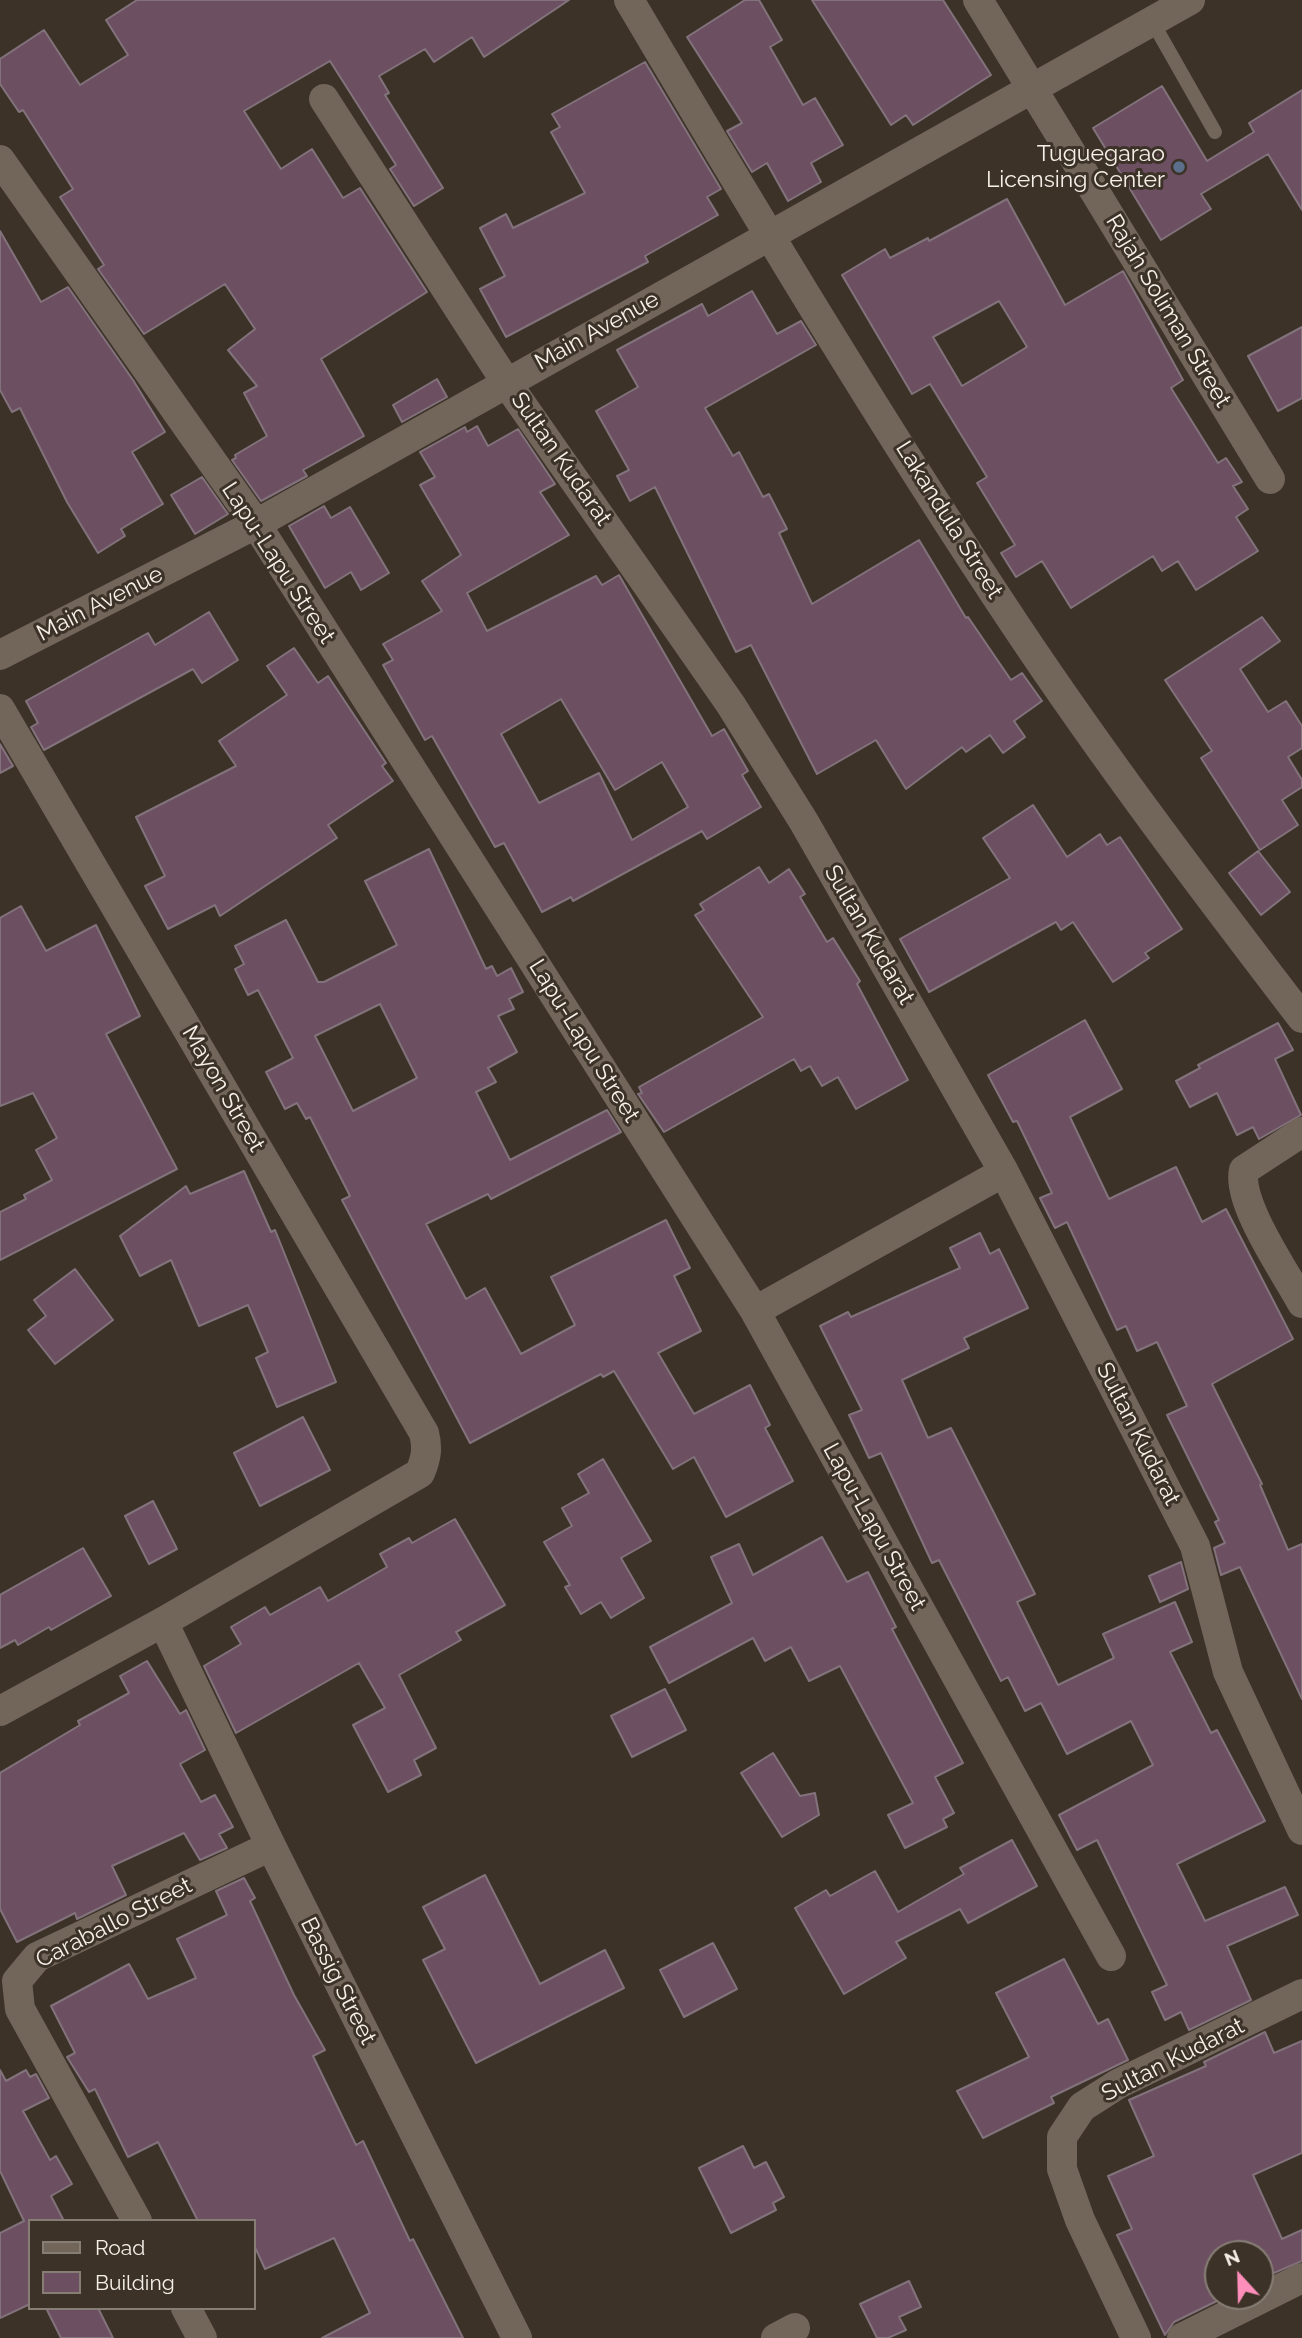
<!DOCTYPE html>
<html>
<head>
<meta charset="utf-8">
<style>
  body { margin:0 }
  #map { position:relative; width:1302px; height:2338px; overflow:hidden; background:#3c3228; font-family:Raleway,sans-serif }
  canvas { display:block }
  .legend { position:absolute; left:28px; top:2219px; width:228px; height:91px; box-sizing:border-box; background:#3c3228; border:2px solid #867e75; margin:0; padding:9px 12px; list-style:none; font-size:21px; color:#f6f0e9 }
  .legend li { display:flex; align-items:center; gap:14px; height:35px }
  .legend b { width:35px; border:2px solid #867e75 }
  .north { position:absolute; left:1204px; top:2240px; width:70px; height:70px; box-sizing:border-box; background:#3c3228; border:2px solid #867e75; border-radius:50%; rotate:338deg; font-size:19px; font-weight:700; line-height:28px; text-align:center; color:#f6f0e9 }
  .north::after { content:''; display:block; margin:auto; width:24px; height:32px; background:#ff8eba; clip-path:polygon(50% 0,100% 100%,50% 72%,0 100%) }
</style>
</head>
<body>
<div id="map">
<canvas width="1302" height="2338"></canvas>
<ul class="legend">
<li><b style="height:9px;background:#72665b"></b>Road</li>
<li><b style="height:19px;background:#6c5061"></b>Building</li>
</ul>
<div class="north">N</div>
</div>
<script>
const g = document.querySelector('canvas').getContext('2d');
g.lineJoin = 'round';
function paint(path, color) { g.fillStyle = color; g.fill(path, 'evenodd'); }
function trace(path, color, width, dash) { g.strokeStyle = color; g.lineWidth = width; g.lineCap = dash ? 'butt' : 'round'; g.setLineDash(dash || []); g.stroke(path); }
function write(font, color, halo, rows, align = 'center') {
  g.font = font + ' Raleway,sans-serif'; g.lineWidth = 6; g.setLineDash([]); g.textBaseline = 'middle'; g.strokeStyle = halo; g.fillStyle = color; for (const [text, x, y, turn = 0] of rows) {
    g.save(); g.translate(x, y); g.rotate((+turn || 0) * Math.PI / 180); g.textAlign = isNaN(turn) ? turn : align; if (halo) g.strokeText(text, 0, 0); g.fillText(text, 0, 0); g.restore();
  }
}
const building = new Path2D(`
  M 137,0 L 569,0 L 484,57 L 472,37 L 434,62 L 425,49 L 379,76 L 389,93 L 385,95 L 443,188 L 414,206 L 390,169 L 396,165 L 330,61 L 244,111 L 281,169 L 312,149 L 343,198 L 360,188 L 427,292 L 321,359 L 364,436 L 303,470 L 307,476 L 261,501 L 232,460 L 236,458 L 235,455 L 267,436 L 244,393 L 257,386 L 228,350 L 255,329 L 225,284 L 144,334 L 98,269 L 104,265 L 60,197 L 73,189 L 23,110 L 19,112 L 0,84 L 0,59 L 44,30 L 80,85 L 128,55 L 106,20 Z
  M 745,0 L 759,0 L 782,40 L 770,47 L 803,105 L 815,98 L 843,145 L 811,163 L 821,182 L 788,201 L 767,163 L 752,172 L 727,131 L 742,123 L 687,37 Z
  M 812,0 L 943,0 L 991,75 L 913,125 L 906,115 L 891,125 Z
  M 645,62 L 721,189 L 707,197 L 718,215 L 645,256 L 648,262 L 506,337 L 480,289 L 505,276 L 480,228 L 506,214 L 513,228 L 585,193 L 551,132 L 560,127 L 552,114 Z
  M 1162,86 L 1207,161 L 1254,132 L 1249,123 L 1302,90 L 1302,210 L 1268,154 L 1201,194 L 1211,209 L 1161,240 L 1093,128 Z
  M 1007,199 L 1065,305 L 1123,271 L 1183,380 L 1171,388 L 1218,463 L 1226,458 L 1242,482 L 1233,486 L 1248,509 L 1236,517 L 1258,551 L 1196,590 L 1178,561 L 1162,571 L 1153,556 L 1071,608 L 1042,561 L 1016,577 L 1001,553 L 1015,545 L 977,483 L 987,477 L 930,384 L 912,394 L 842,275 L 885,249 L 890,258 L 928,238 L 929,241 ZM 999,301 L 1027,347 L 962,386 L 933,337 Z
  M 0,231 L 41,302 L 68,287 L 133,380 L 165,432 L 132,452 L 163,504 L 121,529 L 125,536 L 98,553 L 67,502 L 20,408 L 12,412 L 0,390 Z
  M 752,291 L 777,334 L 801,321 L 816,345 L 705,408 L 733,456 L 739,452 L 763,497 L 769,494 L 787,529 L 779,533 L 812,604 L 919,540 L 966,618 L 968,617 L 1011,680 L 1022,673 L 1042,701 L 1014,721 L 1025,737 L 1003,753 L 990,735 L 966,752 L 962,747 L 906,789 L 876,740 L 817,774 L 751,645 L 736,652 L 655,487 L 630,501 L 617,476 L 629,470 L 596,411 L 638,387 L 617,350 L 702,304 L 708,316 Z
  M 1302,327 L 1302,398 L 1278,411 L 1248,356 Z
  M 437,379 L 447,397 L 402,422 L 393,405 Z
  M 477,426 L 488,446 L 518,429 L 555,484 L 540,492 L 569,535 L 467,593 L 487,631 L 596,576 L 602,585 L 619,575 L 712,736 L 724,729 L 748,771 L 742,775 L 761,807 L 707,839 L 702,831 L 573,901 L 571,897 L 542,912 L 504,843 L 495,847 L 432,736 L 425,740 L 383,665 L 393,660 L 383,644 L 442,611 L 422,581 L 461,555 L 420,485 L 435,477 L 420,452 L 465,427 L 467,432 ZM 561,699 L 615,790 L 662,762 L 688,807 L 632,840 L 599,773 L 539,803 L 501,734 Z
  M 202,477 L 228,514 L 195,534 L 171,495 Z
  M 324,506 L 331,518 L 350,507 L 389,573 L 361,590 L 351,572 L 325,588 L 289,526 Z
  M 209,612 L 238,660 L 202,683 L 193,669 L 44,750 L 31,727 L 38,723 L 26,701 L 148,633 L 155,645 Z
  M 1262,617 L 1280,641 L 1240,669 L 1268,712 L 1286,701 L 1302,726 L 1302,748 L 1288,757 L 1302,780 L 1302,787 L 1282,800 L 1298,825 L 1260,850 L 1201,758 L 1212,751 L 1165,680 Z
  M 294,648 L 318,683 L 328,676 L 386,763 L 382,766 L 393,781 L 328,825 L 337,838 L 220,916 L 215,905 L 168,929 L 145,886 L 165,876 L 136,817 L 236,766 L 219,741 L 287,695 L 267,666 Z
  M 0,744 L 13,766 L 0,773 Z
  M 1033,805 L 1067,857 L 1100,834 L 1107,845 L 1120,837 L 1182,929 L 1145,953 L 1149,958 L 1113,982 L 1073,922 L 1061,930 L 1056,922 L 929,992 L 900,939 L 1010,878 L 983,838 Z
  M 429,849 L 486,969 L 492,966 L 497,976 L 511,968 L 523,992 L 509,999 L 514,1009 L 498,1016 L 517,1052 L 488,1068 L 496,1082 L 476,1092 L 510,1160 L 607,1110 L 621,1132 L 491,1199 L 488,1194 L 426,1224 L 466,1299 L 485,1288 L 521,1354 L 575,1325 L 551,1277 L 666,1220 L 690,1268 L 674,1276 L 701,1331 L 658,1353 L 694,1414 L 750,1385 L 770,1425 L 765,1428 L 793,1481 L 726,1517 L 694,1457 L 673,1469 L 614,1371 L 603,1377 L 601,1374 L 470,1443 L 342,1200 L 350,1196 L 310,1117 L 306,1119 L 297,1103 L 285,1109 L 266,1072 L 293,1058 L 258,990 L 248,995 L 235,969 L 244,964 L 235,946 L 286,920 L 318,982 L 324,982 L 397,945 L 365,881 ZM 380,1004 L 417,1078 L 353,1111 L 315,1036 Z
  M 1258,851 L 1290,892 L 1261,915 L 1229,873 Z
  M 759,867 L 769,883 L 789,869 L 805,894 L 800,897 L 827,942 L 833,938 L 860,981 L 857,984 L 908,1080 L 856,1109 L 838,1077 L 822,1086 L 810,1066 L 801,1071 L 794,1059 L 664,1132 L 638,1094 L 642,1093 L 639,1087 L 763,1017 L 695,915 L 704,910 L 700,904 Z
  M 21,906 L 46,951 L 96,925 L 140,1016 L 106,1034 L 177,1169 L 0,1260 L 0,1212 L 26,1199 L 24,1195 L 52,1180 L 36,1150 L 57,1138 L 33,1093 L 0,1106 L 0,918 Z
  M 1085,1020 L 1122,1089 L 1070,1117 L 1109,1199 L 1176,1167 L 1202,1222 L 1226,1209 L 1293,1339 L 1212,1384 L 1262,1484 L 1260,1485 L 1288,1550 L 1302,1544 L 1302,1699 L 1240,1567 L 1221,1575 L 1214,1548 L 1225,1543 L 1215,1522 L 1219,1520 L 1167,1415 L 1187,1406 L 1157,1342 L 1137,1351 L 1126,1326 L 1117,1330 L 1067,1222 L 1055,1228 L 1040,1198 L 1052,1193 L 1017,1121 L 1013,1122 L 988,1075 Z
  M 1278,1023 L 1293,1050 L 1275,1059 L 1301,1115 L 1259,1139 L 1253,1127 L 1237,1135 L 1217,1093 L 1190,1107 L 1176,1081 L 1200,1068 L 1198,1065 Z
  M 244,1171 L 271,1232 L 275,1230 L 336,1382 L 277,1407 L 256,1358 L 268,1352 L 248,1305 L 199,1326 L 171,1260 L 140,1276 L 120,1236 L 186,1186 L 190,1194 Z
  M 980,1233 L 990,1254 L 999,1249 L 1028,1308 L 964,1338 L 969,1348 L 902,1380 L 928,1438 L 951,1428 L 1035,1594 L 1017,1602 L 1058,1685 L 1114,1658 L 1103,1634 L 1175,1602 L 1192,1642 L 1170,1652 L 1211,1733 L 1217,1730 L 1265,1821 L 1177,1864 L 1205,1921 L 1285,1887 L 1298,1915 L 1227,1946 L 1251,2000 L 1189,2030 L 1181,2012 L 1165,2020 L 1152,1992 L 1167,1985 L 1097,1840 L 1077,1850 L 1059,1815 L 1153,1765 L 1131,1721 L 1067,1754 L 1041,1703 L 1025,1711 L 1008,1677 L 1001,1681 L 939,1560 L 932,1563 L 881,1453 L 869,1458 L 849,1415 L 862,1410 L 820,1326 L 848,1312 L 851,1317 L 960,1268 L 950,1248 Z
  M 75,1269 L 113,1320 L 55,1364 L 28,1330 L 46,1316 L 34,1300 Z
  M 303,1417 L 330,1470 L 260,1506 L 234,1453 Z
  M 603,1459 L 651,1541 L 621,1558 L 644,1598 L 611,1618 L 601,1602 L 581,1614 L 565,1587 L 570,1585 L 544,1542 L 572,1526 L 562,1508 L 589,1493 L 578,1474 Z
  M 153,1501 L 177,1549 L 149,1564 L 125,1516 Z
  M 455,1519 L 505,1605 L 456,1632 L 461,1640 L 399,1675 L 436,1748 L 414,1760 L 421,1775 L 388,1792 L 353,1725 L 385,1708 L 359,1663 L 236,1733 L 204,1666 L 241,1644 L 231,1627 L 265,1607 L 270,1615 L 320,1587 L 328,1601 L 387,1567 L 380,1554 L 409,1538 L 412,1543 Z
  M 822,1537 L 847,1582 L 868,1572 L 896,1627 L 892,1629 L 963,1763 L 935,1777 L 954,1813 L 943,1819 L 947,1827 L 905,1848 L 888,1815 L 913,1803 L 840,1666 L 809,1681 L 791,1647 L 765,1661 L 753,1638 L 669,1683 L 650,1647 L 732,1603 L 711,1557 L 739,1544 L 753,1575 Z
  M 83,1548 L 111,1596 L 51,1630 L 49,1627 L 18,1645 L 15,1640 L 0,1648 L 0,1595 Z
  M 1181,1562 L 1188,1589 L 1160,1602 L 1149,1576 Z
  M 147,1661 L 180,1714 L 186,1710 L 205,1750 L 180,1764 L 201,1802 L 215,1795 L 233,1827 L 219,1834 L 227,1848 L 200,1860 L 184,1833 L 112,1866 L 126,1895 L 77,1919 L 75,1913 L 17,1942 L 0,1909 L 0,1773 L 80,1725 L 78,1721 L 129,1693 L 120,1676 Z
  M 665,1689 L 686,1730 L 632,1757 L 611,1716 Z
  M 773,1753 L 800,1796 L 815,1793 L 819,1815 L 782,1837 L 741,1773 Z
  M 1012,1840 L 1037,1886 L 968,1923 L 960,1909 L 896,1942 L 906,1958 L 844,1994 L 795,1908 L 826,1890 L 830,1896 L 875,1871 L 898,1912 L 964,1874 L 960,1868 Z
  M 485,1875 L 540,1984 L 605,1950 L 624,1988 L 476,2063 L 423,1960 L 445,1949 L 423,1907 Z
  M 244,1878 L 255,1898 L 250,1901 L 294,1995 L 325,2050 L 313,2056 L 356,2145 L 363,2141 L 410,2241 L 413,2239 L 463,2338 L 322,2338 L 370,2313 L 334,2238 L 265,2269 L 254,2245 L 254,2221 L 198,2221 L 158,2142 L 128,2157 L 95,2089 L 89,2092 L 67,2057 L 75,2053 L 51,2006 L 129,1964 L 148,1999 L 196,1978 L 177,1939 L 227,1915 L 216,1891 Z
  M 713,1943 L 737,1989 L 684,2017 L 660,1970 Z
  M 1064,1959 L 1098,2024 L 1108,2019 L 1128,2060 L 1051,2097 L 1054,2103 L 983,2138 L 957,2091 L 1029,2057 L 996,1993 Z
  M 1265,2032 L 1274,2053 L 1302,2041 L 1302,2153 L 1253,2175 L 1282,2239 L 1302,2230 L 1302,2261 L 1260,2279 L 1260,2254 L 1218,2254 L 1218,2296 L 1227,2296 L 1174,2322 L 1165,2335 L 1117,2235 L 1132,2229 L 1108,2176 L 1154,2156 L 1129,2100 L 1206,2066 L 1204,2062 Z
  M 0,2070 L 6,2081 L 26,2070 L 30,2077 L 36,2074 L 49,2098 L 23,2111 L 50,2160 L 56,2156 L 72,2184 L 51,2196 L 64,2221 L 30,2221 L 30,2304 L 0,2318 L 0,2233 L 24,2221 L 0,2171 Z
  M 743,2146 L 754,2168 L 766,2162 L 784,2197 L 773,2203 L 776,2210 L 731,2233 L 699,2168 Z
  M 909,2281 L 921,2307 L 899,2317 L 906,2330 L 888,2338 L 877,2338 L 860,2304 Z
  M 46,2308 L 98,2308 L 113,2338 L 61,2338 Z`);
paint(building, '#6c5061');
trace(building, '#82727b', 2);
trace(new Path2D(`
  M 1152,21 L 1215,132`), '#72665b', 14);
trace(new Path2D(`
  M 629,0 C 754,211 880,422 1016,626 C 1106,761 1204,890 1302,1018
  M 978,0 L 1270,479
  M 324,99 L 506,382 L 731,705 L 804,822 L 1004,1172 L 1195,1546 L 1228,1672 L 1302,1830
  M 0,160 L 256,524 L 755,1311 L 1111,1956
  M 0,655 L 256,524 L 1190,0
  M 0,709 L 424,1433 C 428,1449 426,1458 420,1473 L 163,1622 L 0,1711
  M 1302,1132 L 1244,1170 C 1236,1202 1286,1273 1302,1303
  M 755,1311 L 1004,1172
  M 163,1622 L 271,1846 L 517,2338
  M 137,2221 L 20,2009 L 17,1981 L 37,1957 L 271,1846
  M 186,2308 L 202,2338
  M 776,2338 L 795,2328
  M 1136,2338 L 1080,2220 L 1062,2169 L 1062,2137 L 1082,2107 L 1118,2084 L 1302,1994
  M 1182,2338 L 1302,2278`), '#72665b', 30);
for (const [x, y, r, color] of [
  [1179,167,7,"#5c6f8a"]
]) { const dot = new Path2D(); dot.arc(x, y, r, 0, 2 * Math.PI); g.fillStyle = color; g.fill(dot); trace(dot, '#3c3228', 2.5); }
write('23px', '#f6f0e9', '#3c3228', [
  ["Tuguegarao",1165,154],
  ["Licensing Center",1165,180]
], 'right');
write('23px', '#f6f0e9', '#3c3228', [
  ["Rajah Soliman Street",1168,311,59],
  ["Main Avenue",597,331,-29],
  ["Sultan Kudarat",561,459,55],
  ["Lakandula Street",949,520,58],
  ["Lapu-Lapu Street",278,563,57],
  ["Main Avenue",100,604,-27],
  ["Sultan Kudarat",869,935,60],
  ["Lapu-Lapu Street",584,1041,58],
  ["Mayon Street",223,1089,60],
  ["Sultan Kudarat",1138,1434,63],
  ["Lapu-Lapu Street",874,1527,61],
  ["Caraballo Street",114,1923,-27],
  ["Bassig Street",338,1981,63],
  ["Sultan Kudarat",1173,2060,-27]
]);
</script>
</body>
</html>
